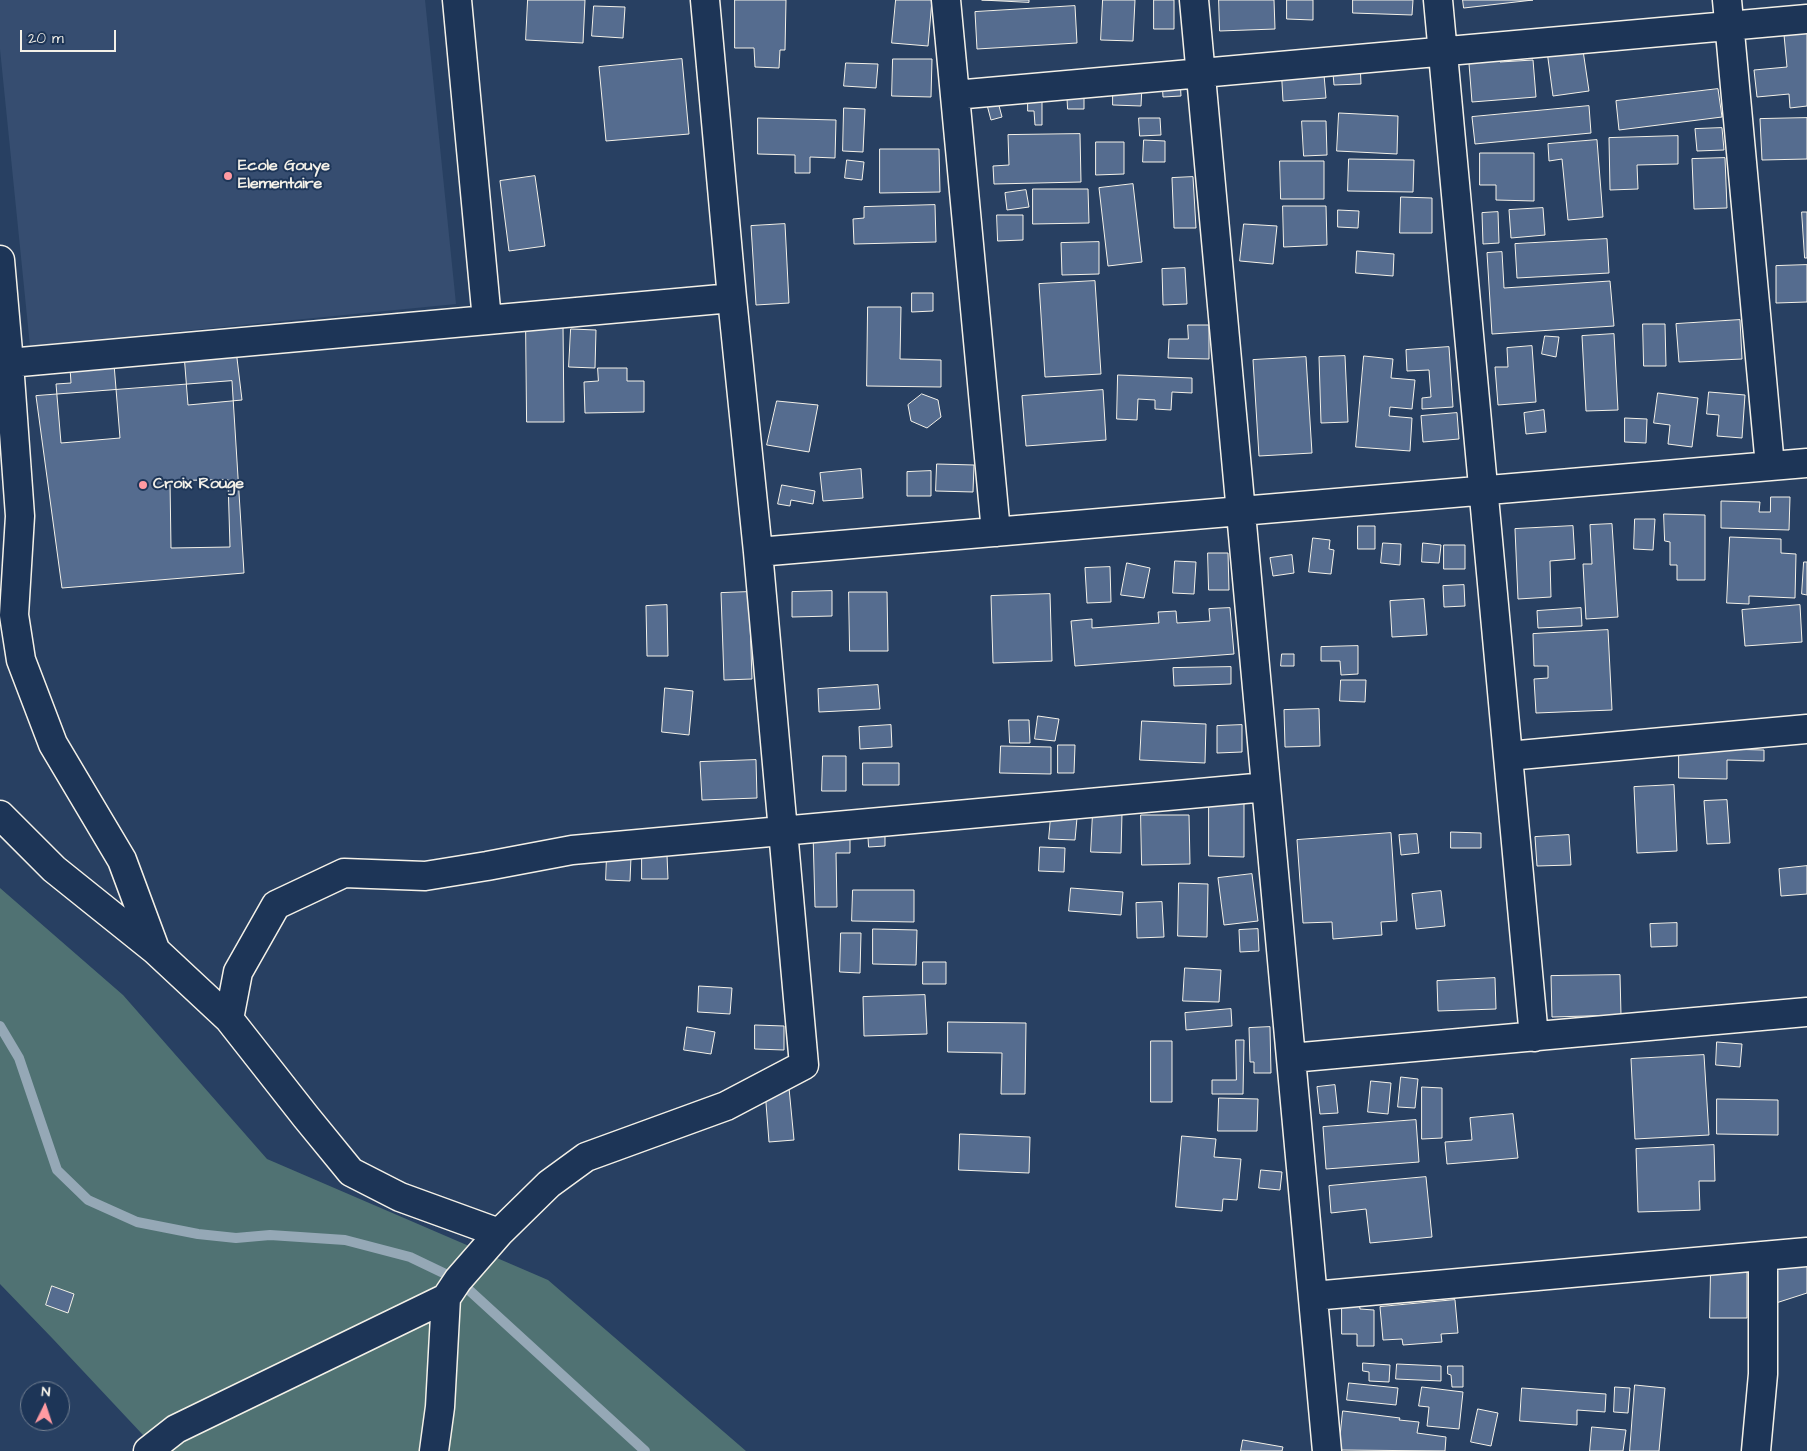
<!DOCTYPE html>
<html>
<head>
<meta charset="utf-8">
<style>
  body { margin:0 }
  #map { position:relative; width:1807px; height:1451px; overflow:hidden; background:#284062; font-family:"Architects Daughter",sans-serif }
  canvas { display:block }
  .north { position:absolute; left:20px; top:1381px; width:50px; height:50px; box-sizing:border-box; background:#1d3557; border:1px solid #738091; border-radius:50%; rotate:4deg; font-size:14px; font-weight:700; line-height:20px; text-align:center; color:#f4f1e8 }
  .north::after { content:''; display:block; margin:auto; width:18px; height:22px; background:#ff9aa2; clip-path:polygon(50% 0,100% 100%,50% 72%,0 100%) }
  .scale { position:absolute; left:20px; top:30px; width:96px; height:22px; box-sizing:border-box; border:2px solid #f4f1e8; border-top:0; padding-left:6px; font-size:15px; line-height:18px; white-space:nowrap; color:#f4f1e8; -webkit-text-stroke:4px #1d3557; paint-order:stroke }
</style>
</head>
<body>
<div id="map">
<canvas width="1807" height="1451"></canvas>
<div class="north">N</div>
<div class="scale">20 m</div>
</div>
<script>
const g = document.querySelector('canvas').getContext('2d');
g.lineJoin = 'round';
function paint(path, color) { g.fillStyle = color; g.fill(path, 'evenodd'); }
function trace(path, color, width, dash) { g.strokeStyle = color; g.lineWidth = width; g.lineCap = dash ? 'butt' : 'round'; g.setLineDash(dash || []); g.stroke(path); }
function write(font, color, halo, rows, align = 'center') {
  g.font = font + ' "Architects Daughter",sans-serif'; g.lineWidth = 4; g.setLineDash([]); g.textBaseline = 'middle'; g.strokeStyle = halo; g.fillStyle = color; for (const [text, x, y, turn = 0] of rows) {
    g.save(); g.translate(x, y); g.rotate((+turn || 0) * Math.PI / 180); g.textAlign = isNaN(turn) ? turn : align; if (halo) g.strokeText(text, 0, 0); g.fillText(text, 0, 0); g.restore();
  }
}
paint(new Path2D(`
  M 0,0 L 425,0 L 456,304 L 30,346 L 0,49 Z`), '#364d70');
paint(new Path2D(`
  M 0,888 L 123,995 L 267,1159 L 548,1280 L 746,1451 L 158,1451 L 53,1339 L 0,1284 Z`), '#507273');
trace(new Path2D(`
  M 0,1026 L 19,1058 L 57,1170 L 88,1200 L 137,1222 L 198,1234 L 236,1238 L 270,1235 L 345,1240 L 410,1257 L 458,1280 L 645,1451`), '#95a8b6', 10);
const building = new Path2D(`
  M 528,0 L 585,0 L 583,43 L 526,40 Z
  M 735,0 L 786,0 L 785,50 L 780,50 L 779,68 L 755,67 L 754,48 L 735,48 Z
  M 896,0 L 932,0 L 928,46 L 892,43 Z
  M 982,0 L 1029,0 L 1029,2 Z
  M 1103,0 L 1135,0 L 1133,41 L 1101,40 Z
  M 1154,0 L 1174,0 L 1174,29 L 1154,29 Z
  M 1219,0 L 1274,0 L 1275,29 L 1220,31 Z
  M 1287,0 L 1313,0 L 1313,20 L 1287,19 Z
  M 1353,0 L 1413,0 L 1412,15 L 1353,13 Z
  M 1463,0 L 1533,0 L 1464,8 Z
  M 594,6 L 625,7 L 623,38 L 592,36 Z
  M 1075,6 L 1077,43 L 977,49 L 975,12 Z
  M 1807,22 L 1807,106 L 1790,108 L 1789,94 L 1757,97 L 1754,70 L 1787,67 L 1783,24 Z
  M 1580,30 L 1589,91 L 1553,96 L 1545,36 Z
  M 1500,49 L 1500,62 L 1533,60 L 1536,97 L 1472,102 L 1468,51 Z
  M 682,59 L 689,134 L 606,141 L 599,67 Z
  M 893,59 L 932,59 L 931,97 L 892,96 Z
  M 1360,61 L 1361,84 L 1334,85 L 1332,62 Z
  M 846,63 L 878,64 L 876,88 L 844,86 Z
  M 1323,63 L 1326,98 L 1283,101 L 1281,65 Z
  M 1180,79 L 1181,96 L 1163,97 L 1162,80 Z
  M 1113,86 L 1142,86 L 1141,106 L 1113,105 Z
  M 1718,89 L 1722,117 L 1619,130 L 1616,101 Z
  M 1067,91 L 1084,91 L 1084,109 L 1068,109 Z
  M 1028,95 L 1042,95 L 1042,125 L 1035,125 L 1034,111 L 1028,111 Z
  M 998,102 L 1002,117 L 991,120 L 987,105 Z
  M 1589,106 L 1591,133 L 1475,144 L 1472,117 Z
  M 844,108 L 865,109 L 863,152 L 843,151 Z
  M 1339,113 L 1398,116 L 1397,154 L 1337,151 Z
  M 758,118 L 836,120 L 835,158 L 810,157 L 810,173 L 795,173 L 795,155 L 758,154 Z
  M 1139,118 L 1160,118 L 1161,135 L 1140,136 Z
  M 1807,118 L 1807,159 L 1762,160 L 1760,119 Z
  M 1302,121 L 1326,121 L 1327,155 L 1304,156 Z
  M 1722,128 L 1724,150 L 1697,151 L 1695,129 Z
  M 1080,134 L 1081,182 L 994,184 L 993,166 L 1009,165 L 1008,135 Z
  M 1678,136 L 1678,164 L 1637,165 L 1638,189 L 1610,190 L 1609,138 Z
  M 1144,140 L 1165,141 L 1165,162 L 1143,162 Z
  M 1597,140 L 1603,217 L 1568,220 L 1562,159 L 1549,161 L 1548,144 Z
  M 1096,142 L 1124,142 L 1124,174 L 1096,175 Z
  M 880,149 L 939,149 L 940,192 L 880,193 Z
  M 1480,153 L 1534,153 L 1534,201 L 1496,200 L 1496,185 L 1480,185 Z
  M 1725,158 L 1727,208 L 1694,209 L 1692,159 Z
  M 1349,159 L 1414,160 L 1413,192 L 1348,191 Z
  M 847,160 L 864,162 L 862,180 L 845,178 Z
  M 1280,161 L 1324,161 L 1324,199 L 1281,199 Z
  M 535,176 L 545,246 L 509,251 L 500,181 Z
  M 1193,177 L 1196,228 L 1174,228 L 1172,178 Z
  M 1133,184 L 1142,262 L 1108,266 L 1099,188 Z
  M 1033,189 L 1088,189 L 1089,223 L 1033,224 Z
  M 1026,190 L 1029,207 L 1007,210 L 1005,193 Z
  M 1401,197 L 1432,198 L 1432,233 L 1400,233 Z
  M 935,205 L 936,242 L 854,244 L 853,219 L 864,218 L 864,207 Z
  M 1283,206 L 1326,206 L 1327,245 L 1284,247 Z
  M 1543,208 L 1545,235 L 1511,238 L 1509,210 Z
  M 1338,210 L 1359,211 L 1358,228 L 1338,227 Z
  M 1498,212 L 1499,243 L 1483,244 L 1482,213 Z
  M 1802,212 L 1807,212 L 1807,258 L 1805,258 Z
  M 997,215 L 1023,215 L 1023,240 L 998,241 Z
  M 785,224 L 789,303 L 756,305 L 751,226 Z
  M 1244,224 L 1277,226 L 1273,264 L 1240,261 Z
  M 1607,239 L 1609,273 L 1517,278 L 1515,244 Z
  M 1099,242 L 1099,274 L 1062,275 L 1061,243 Z
  M 1357,251 L 1394,254 L 1393,276 L 1356,273 Z
  M 1502,252 L 1504,288 L 1610,281 L 1614,326 L 1492,334 L 1487,253 Z
  M 1807,265 L 1807,302 L 1776,303 L 1776,266 Z
  M 1185,268 L 1187,304 L 1163,305 L 1162,269 Z
  M 1095,281 L 1101,374 L 1045,377 L 1039,284 Z
  M 912,293 L 933,293 L 933,311 L 912,312 Z
  M 868,307 L 901,307 L 900,359 L 941,360 L 941,387 L 867,386 Z
  M 1740,320 L 1742,359 L 1679,362 L 1676,324 Z
  M 1643,324 L 1665,324 L 1666,366 L 1644,366 Z
  M 1188,325 L 1209,325 L 1209,359 L 1168,358 L 1169,339 L 1188,339 Z
  M 526,326 L 563,326 L 564,422 L 527,422 Z
  M 571,329 L 596,330 L 595,368 L 569,367 Z
  M 1614,334 L 1618,410 L 1586,411 L 1582,336 Z
  M 1545,336 L 1559,337 L 1556,357 L 1542,354 Z
  M 1532,346 L 1536,402 L 1498,405 L 1495,367 L 1508,367 L 1507,348 Z
  M 1449,347 L 1453,407 L 1422,409 L 1422,398 L 1431,397 L 1429,370 L 1407,371 L 1406,350 Z
  M 236,350 L 242,400 L 188,405 L 184,354 Z
  M 1345,356 L 1348,422 L 1321,423 L 1319,357 Z
  M 1364,356 L 1393,359 L 1391,378 L 1415,380 L 1412,409 L 1390,407 L 1389,416 L 1412,418 L 1410,451 L 1356,447 Z
  M 1306,357 L 1312,453 L 1259,456 L 1253,360 Z
  M 114,364 L 120,438 L 61,443 L 56,384 L 71,383 L 70,368 Z
  M 598,368 L 627,368 L 627,381 L 644,381 L 644,412 L 585,413 L 584,382 L 598,381 Z
  M 1118,375 L 1192,378 L 1192,393 L 1172,392 L 1171,410 L 1155,409 L 1155,400 L 1138,399 L 1137,420 L 1117,419 Z
  M 232,381 L 244,573 L 62,588 L 36,396 Z
  M 1103,390 L 1106,440 L 1026,446 L 1022,396 Z
  M 1709,392 L 1745,395 L 1742,438 L 1717,436 L 1719,415 L 1707,414 Z
  M 1658,393 L 1698,398 L 1692,447 L 1668,444 L 1670,425 L 1654,423 Z
  M 922,394 L 938,400 L 941,417 L 927,428 L 911,421 L 908,405 Z
  M 777,401 L 818,405 L 809,452 L 767,445 Z
  M 1544,410 L 1546,432 L 1526,434 L 1524,413 Z
  M 1457,413 L 1459,439 L 1423,442 L 1421,416 Z
  M 1625,418 L 1647,419 L 1646,443 L 1625,442 Z
  M 937,464 L 974,465 L 973,492 L 936,491 Z
  M 861,469 L 863,498 L 823,501 L 820,473 Z
  M 931,471 L 931,496 L 907,496 L 907,472 Z
  M 228,480 L 230,547 L 171,548 L 170,481 Z
  M 782,485 L 815,491 L 813,504 L 791,500 L 790,506 L 778,504 Z
  M 1771,497 L 1790,497 L 1789,530 L 1721,528 L 1721,501 L 1760,502 L 1759,512 L 1770,512 Z
  M 1664,514 L 1705,515 L 1705,580 L 1677,580 L 1677,565 L 1670,565 L 1670,542 L 1665,541 Z
  M 1635,519 L 1655,519 L 1653,550 L 1634,549 Z
  M 1612,524 L 1618,617 L 1586,619 L 1583,564 L 1592,564 L 1590,525 Z
  M 1358,526 L 1375,526 L 1375,549 L 1358,549 Z
  M 1573,526 L 1575,559 L 1550,561 L 1551,597 L 1518,599 L 1515,529 Z
  M 1730,537 L 1781,539 L 1781,553 L 1796,554 L 1795,598 L 1749,596 L 1749,604 L 1727,603 Z
  M 1313,538 L 1330,540 L 1329,549 L 1334,550 L 1331,574 L 1309,572 Z
  M 1383,543 L 1401,544 L 1400,565 L 1381,563 Z
  M 1423,543 L 1441,545 L 1439,563 L 1422,562 Z
  M 1444,545 L 1465,545 L 1465,569 L 1444,569 Z
  M 1208,553 L 1228,553 L 1229,590 L 1209,590 Z
  M 1292,555 L 1294,573 L 1273,576 L 1270,558 Z
  M 1175,561 L 1196,562 L 1194,594 L 1173,593 Z
  M 1804,562 L 1807,562 L 1807,595 L 1802,594 Z
  M 1127,563 L 1150,568 L 1144,598 L 1121,595 Z
  M 1110,567 L 1111,602 L 1087,603 L 1085,568 Z
  M 1464,585 L 1465,606 L 1444,607 L 1443,586 Z
  M 832,591 L 832,616 L 792,617 L 792,592 Z
  M 749,592 L 752,679 L 724,680 L 721,593 Z
  M 849,592 L 887,592 L 888,651 L 850,651 Z
  M 1050,594 L 1052,661 L 993,663 L 991,596 Z
  M 1424,599 L 1427,635 L 1392,637 L 1390,601 Z
  M 667,605 L 668,656 L 647,656 L 646,606 Z
  M 1800,605 L 1802,642 L 1745,646 L 1742,610 Z
  M 1230,608 L 1234,654 L 1075,666 L 1071,621 L 1092,619 L 1092,628 L 1159,623 L 1158,612 L 1176,611 L 1177,623 L 1210,621 L 1209,609 Z
  M 1581,608 L 1582,626 L 1538,628 L 1537,611 Z
  M 1608,630 L 1612,710 L 1536,713 L 1534,679 L 1548,678 L 1548,666 L 1534,666 L 1533,634 Z
  M 1358,646 L 1358,674 L 1341,675 L 1340,661 L 1321,661 L 1321,647 Z
  M 1282,654 L 1294,654 L 1294,666 L 1281,666 Z
  M 1231,667 L 1231,684 L 1174,686 L 1173,668 Z
  M 1341,680 L 1366,680 L 1365,702 L 1340,701 Z
  M 878,685 L 880,709 L 819,712 L 818,689 Z
  M 665,688 L 693,691 L 689,735 L 662,732 Z
  M 1319,709 L 1320,746 L 1285,747 L 1284,710 Z
  M 1038,716 L 1059,719 L 1055,741 L 1035,739 Z
  M 1009,720 L 1029,720 L 1030,743 L 1010,743 Z
  M 1142,721 L 1206,724 L 1205,763 L 1140,760 Z
  M 891,725 L 892,747 L 860,749 L 859,727 Z
  M 1242,725 L 1242,752 L 1217,753 L 1217,726 Z
  M 1058,745 L 1075,745 L 1074,773 L 1058,773 Z
  M 1001,746 L 1051,747 L 1051,774 L 1000,773 Z
  M 1679,748 L 1764,750 L 1764,761 L 1727,760 L 1727,779 L 1679,778 Z
  M 823,756 L 846,756 L 846,791 L 822,791 Z
  M 756,760 L 757,798 L 702,800 L 700,762 Z
  M 863,763 L 899,763 L 899,785 L 863,785 Z
  M 1674,785 L 1677,851 L 1637,853 L 1634,787 Z
  M 1209,799 L 1244,800 L 1244,857 L 1209,856 Z
  M 1727,800 L 1730,843 L 1707,844 L 1704,801 Z
  M 1093,812 L 1122,813 L 1121,853 L 1091,852 Z
  M 1141,815 L 1189,815 L 1190,864 L 1142,865 Z
  M 1051,817 L 1077,818 L 1075,840 L 1049,839 Z
  M 868,831 L 885,831 L 885,846 L 869,847 Z
  M 850,832 L 850,853 L 836,853 L 837,907 L 815,907 L 813,833 Z
  M 1451,832 L 1481,833 L 1481,848 L 1451,848 Z
  M 1391,833 L 1397,921 L 1381,922 L 1382,935 L 1333,939 L 1332,922 L 1303,923 L 1297,840 Z
  M 1417,834 L 1419,853 L 1401,855 L 1399,835 Z
  M 1569,835 L 1571,865 L 1537,866 L 1535,837 Z
  M 1040,847 L 1065,848 L 1064,872 L 1039,871 Z
  M 607,855 L 631,857 L 630,881 L 606,880 Z
  M 642,855 L 667,855 L 668,879 L 642,879 Z
  M 1807,866 L 1807,894 L 1781,896 L 1779,869 Z
  M 1252,874 L 1258,921 L 1224,925 L 1218,878 Z
  M 1179,883 L 1208,884 L 1207,937 L 1178,936 Z
  M 1071,888 L 1123,892 L 1121,915 L 1069,911 Z
  M 853,890 L 914,890 L 914,922 L 852,921 Z
  M 1441,891 L 1445,926 L 1416,929 L 1412,894 Z
  M 1162,902 L 1164,937 L 1137,938 L 1136,903 Z
  M 1677,923 L 1677,946 L 1651,947 L 1650,924 Z
  M 873,929 L 917,930 L 916,965 L 873,964 Z
  M 1258,929 L 1259,951 L 1240,952 L 1239,930 Z
  M 841,933 L 861,933 L 860,973 L 840,972 Z
  M 923,962 L 946,962 L 946,984 L 923,984 Z
  M 1185,968 L 1221,970 L 1219,1002 L 1183,1001 Z
  M 1620,975 L 1621,1015 L 1552,1017 L 1551,976 Z
  M 1495,978 L 1496,1009 L 1438,1011 L 1437,981 Z
  M 699,986 L 732,988 L 730,1014 L 698,1012 Z
  M 925,995 L 927,1034 L 864,1036 L 863,997 Z
  M 1231,1009 L 1232,1026 L 1186,1030 L 1185,1013 Z
  M 948,1022 L 1026,1023 L 1025,1094 L 1001,1094 L 1002,1053 L 948,1052 Z
  M 755,1025 L 784,1026 L 784,1050 L 755,1049 Z
  M 687,1027 L 715,1032 L 711,1054 L 684,1050 Z
  M 1270,1027 L 1271,1073 L 1254,1073 L 1254,1062 L 1250,1062 L 1249,1028 Z
  M 1236,1040 L 1244,1040 L 1243,1094 L 1212,1094 L 1212,1080 L 1236,1080 Z
  M 1151,1041 L 1172,1041 L 1172,1102 L 1151,1102 Z
  M 1717,1042 L 1742,1044 L 1740,1067 L 1716,1065 Z
  M 1704,1055 L 1709,1135 L 1635,1139 L 1631,1059 Z
  M 1401,1077 L 1418,1079 L 1415,1108 L 1398,1107 Z
  M 1371,1081 L 1391,1083 L 1388,1114 L 1368,1112 Z
  M 1335,1085 L 1338,1113 L 1320,1114 L 1317,1087 Z
  M 1422,1087 L 1442,1088 L 1442,1138 L 1422,1139 Z
  M 789,1088 L 794,1140 L 769,1142 L 765,1090 Z
  M 1219,1098 L 1258,1099 L 1257,1131 L 1218,1131 Z
  M 1717,1099 L 1778,1100 L 1778,1135 L 1717,1134 Z
  M 1513,1114 L 1518,1158 L 1447,1164 L 1445,1142 L 1472,1140 L 1470,1118 Z
  M 1416,1120 L 1419,1162 L 1326,1169 L 1323,1127 Z
  M 960,1134 L 1030,1137 L 1029,1173 L 959,1170 Z
  M 1182,1136 L 1216,1139 L 1214,1157 L 1241,1159 L 1237,1200 L 1223,1199 L 1222,1211 L 1176,1207 Z
  M 1714,1145 L 1715,1181 L 1699,1181 L 1700,1210 L 1638,1212 L 1636,1149 Z
  M 1261,1170 L 1282,1172 L 1280,1190 L 1259,1188 Z
  M 1426,1177 L 1432,1237 L 1370,1243 L 1366,1209 L 1331,1213 L 1329,1186 Z
  M 1807,1254 L 1807,1293 L 1776,1303 L 1764,1267 Z
  M 1711,1269 L 1747,1269 L 1747,1318 L 1710,1318 Z
  M 52,1286 L 74,1294 L 68,1313 L 46,1305 Z
  M 1455,1300 L 1458,1333 L 1441,1334 L 1442,1342 L 1403,1345 L 1402,1339 L 1383,1340 L 1380,1307 Z
  M 1342,1303 L 1359,1303 L 1360,1309 L 1374,1310 L 1374,1346 L 1357,1346 L 1357,1334 L 1342,1334 Z
  M 1363,1363 L 1390,1365 L 1389,1382 L 1369,1381 L 1369,1372 L 1363,1371 Z
  M 1397,1364 L 1441,1366 L 1441,1381 L 1396,1379 Z
  M 1448,1366 L 1463,1366 L 1463,1387 L 1452,1387 L 1451,1375 L 1448,1374 Z
  M 1349,1383 L 1398,1388 L 1396,1405 L 1347,1400 Z
  M 1635,1385 L 1665,1388 L 1659,1451 L 1630,1451 Z
  M 1422,1387 L 1463,1392 L 1459,1429 L 1427,1426 L 1429,1407 L 1419,1406 Z
  M 1615,1387 L 1630,1388 L 1628,1413 L 1614,1412 Z
  M 1522,1388 L 1606,1394 L 1605,1412 L 1577,1410 L 1577,1425 L 1520,1421 Z
  M 1478,1409 L 1498,1413 L 1491,1446 L 1471,1442 Z
  M 1343,1411 L 1400,1418 L 1399,1420 L 1419,1422 L 1417,1433 L 1446,1437 L 1445,1451 L 1339,1450 Z
  M 1592,1427 L 1626,1430 L 1623,1451 L 1590,1451 Z
  M 1243,1440 L 1283,1447 L 1282,1451 L 1241,1451 Z`);
paint(building, '#556c8f');
trace(building, '#f4f1e8', 1);
const minor = new Path2D(`
  M 457,0 L 487,320
  M 705,0 L 732,298
  M 946,0 L 996,532
  M 1194,0 L 1327,1451
  M 1438,0 L 1534,1037
  M 1727,0 L 1770,466
  M 955,95 L 1807,19
  M 0,260 L 9,363 L 20,516 L 14,615 L 21,660 L 53,744 L 122,860 L 155,949
  M 9,363 L 732,298 L 758,552 L 804,1065 L 726,1106 L 586,1157 L 549,1184 L 499,1233 L 458,1280 L 446,1298 L 440,1407 L 434,1451
  M 758,552 L 1807,463
  M 1508,756 L 1807,729
  M 0,815 L 54,869 L 155,950 L 229,1019 L 238,972 L 276,905 L 344,873 L 425,876 L 487,866 L 572,850 L 1266,787
  M 229,1019 L 306,1117 L 351,1172 L 400,1197 L 499,1233
  M 1291,1058 L 1807,1012
  M 1313,1296 L 1807,1252
  M 148,1451 L 176,1429 L 446,1298
  M 1756,1451 L 1763,1374 L 1763,1256`);
trace(minor, '#f4f1e8', 31);
trace(minor, '#1d3557', 28);
for (const [x, y, r, color] of [
  [228,176,5,"#ff9aa2"],
  [143,485,5,"#ff9aa2"]
]) { const dot = new Path2D(); dot.arc(x, y, r, 0, 2 * Math.PI); g.fillStyle = color; g.fill(dot); trace(dot, '#1d3557', 2); }
write('bold 16px', '#f4f1e8', '#1d3557', [
  ["Ecole Gouye",238,167],
  ["Elementaire",238,185],
  ["Croix Rouge",153,485]
], 'left');
</script>
</body>
</html>
